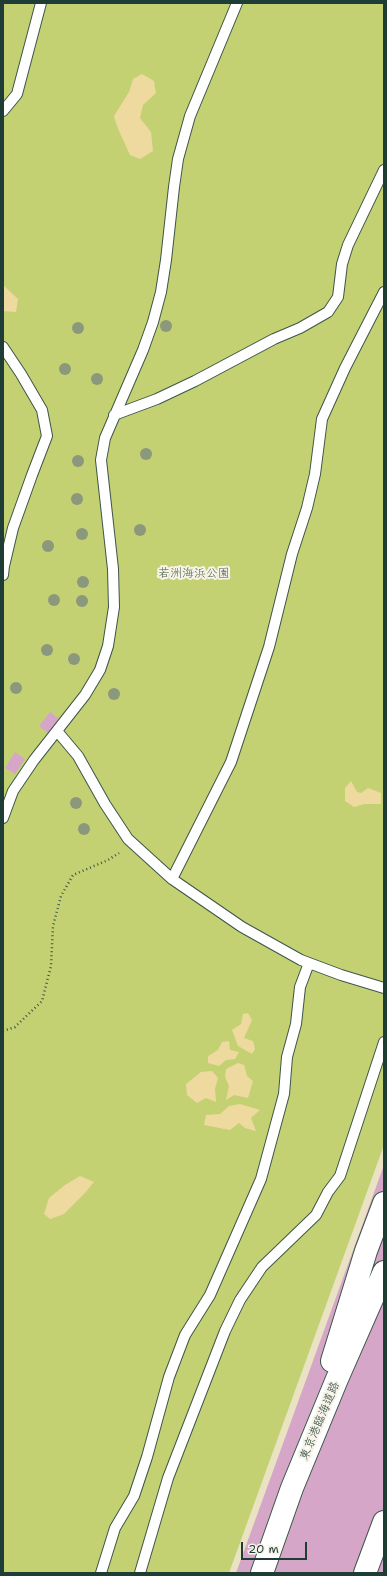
<!DOCTYPE html>
<html>
<head>
<meta charset="utf-8">
<style>
  body { margin:0 }
  #map { position:relative; width:387px; height:1576px; overflow:hidden; background:#e9e3c3; font-family:"Shantell Sans",sans-serif }
  canvas { display:block }
  .frame { position:absolute; inset:0; border:4px solid #1f3d34; pointer-events:none }
  .scale { position:absolute; left:241px; top:1542px; width:66px; height:18px; box-sizing:border-box; border:2px solid #1f3d34; border-top:0; padding-left:5px; font-size:12px; line-height:14px; white-space:nowrap; color:#1f3d34; -webkit-text-stroke:3px #f7f3e8; paint-order:stroke }
</style>
</head>
<body>
<div id="map">
<canvas width="387" height="1576"></canvas>
<div class="frame"></div>
<div class="scale">20 m</div>
</div>
<script>
const g = document.querySelector('canvas').getContext('2d');
g.lineJoin = 'round';
function paint(path, color) { g.fillStyle = color; g.fill(path, 'evenodd'); }
function trace(path, color, width, dash) { g.strokeStyle = color; g.lineWidth = width; g.lineCap = dash ? 'butt' : 'round'; g.setLineDash(dash || []); g.stroke(path); }
function write(font, color, halo, rows, align = 'center') {
  g.font = font + ' "Shantell Sans","Klee One",sans-serif'; g.lineWidth = 4; g.setLineDash([]); g.textBaseline = 'middle'; g.strokeStyle = halo; g.fillStyle = color; for (const [text, x, y, turn = 0] of rows) {
    g.save(); g.translate(x, y); g.rotate((+turn || 0) * Math.PI / 180); g.textAlign = isNaN(turn) ? turn : align; if (halo) g.strokeText(text, 0, 0); g.fillText(text, 0, 0); g.restore();
  }
}
paint(new Path2D(`
  M 3,3 L 384,3 L 384,1145 L 229,1573 L 3,1573 Z`), '#c4d173');
paint(new Path2D(`
  M 142,74 L 154,81 L 156,93 L 143,105 L 140,118 L 151,132 L 153,151 L 140,159 L 130,155 C 124,141 118,131 114,116 L 129,92 L 133,79 Z
  M 3,285 L 18,299 L 16,312 L 3,311 Z
  M 351,781 L 357,792 L 361,793 L 368,788 L 381,793 L 381,804 L 365,804 L 354,807 L 345,801 L 345,788 Z
  M 248,1013 L 252,1020 L 244,1038 L 253,1041 L 255,1049 L 252,1054 L 238,1046 L 232,1030 L 241,1024 L 243,1014 Z
  M 229,1041 L 230,1050 L 239,1052 L 235,1059 L 226,1060 L 219,1066 L 208,1063 L 208,1056 L 218,1050 L 222,1042 Z
  M 238,1063 L 244,1065 L 247,1076 L 253,1081 L 248,1098 L 234,1095 L 226,1100 L 229,1086 L 225,1077 L 226,1069 Z
  M 212,1071 L 218,1078 L 215,1089 L 216,1102 L 206,1098 L 197,1103 L 187,1095 L 186,1084 L 201,1072 Z
  M 240,1104 L 260,1110 L 251,1118 L 256,1131 L 245,1128 L 239,1123 L 230,1130 L 204,1125 L 206,1115 L 220,1114 L 229,1106 Z
  M 80,1176 L 94,1182 L 84,1194 L 64,1214 L 50,1219 L 44,1214 L 49,1198 L 65,1185 Z`), '#eeda9e');
paint(new Path2D(`
  M 50,712 L 59,719 L 48,733 L 39,726 Z
  M 15,752 L 25,759 L 15,774 L 5,768 Z
  M 384,1165 L 384,1573 L 236,1573 Z`), '#d6a6c9');
const lane = new Path2D(`
  M 3,111 L 17,94 L 41,3
  M 3,347 L 21,374 L 42,410 L 47,436 L 32,475 L 13,528 L 4,566 L 3,575
  M 114,415 L 157,399 L 195,381 L 274,339 L 300,328 L 328,312 L 338,297 L 342,264 L 348,245 L 384,170
  M 57,731 L 78,756 L 105,804 L 128,839 L 172,879 L 242,927 L 301,960 L 341,975 L 384,988
  M 3,818 L 13,791 L 34,760 L 85,695 L 100,670 L 108,646 L 114,607 L 113,569 L 101,460 L 105,438 L 143,350 L 153,322 L 161,292 L 166,260 L 174,187 L 178,159 L 190,116 L 237,3
  M 172,879 L 231,762 L 269,647 L 292,554 L 307,508 L 315,474 L 322,419 L 345,368 L 384,292
  M 101,1573 L 115,1528 L 134,1496 L 147,1457 L 169,1377 L 185,1335 L 210,1295 L 261,1179 L 284,1094 L 287,1057 L 296,1024 L 300,987 L 309,963
  M 140,1573 L 168,1478 L 225,1331 L 240,1300 L 262,1267 L 316,1215 L 328,1192 L 340,1176 L 384,1042`);
const secondary = new Path2D(`
  M 332,1361 L 366,1251 L 384,1203
  M 262,1573 L 292,1488 L 337,1379 L 384,1272
  M 365,1573 L 384,1522`);
trace(lane, '#3d5649', 12);
trace(secondary, '#3d5649', 24);
trace(new Path2D(`
  M 3,1031 L 15,1027 L 42,1001 L 51,966 L 53,926 L 61,896 L 73,875 L 108,860 L 119,853`), '#3d5649', 2.5, [1, 3]);
trace(lane, '#fff', 10);
trace(secondary, '#fff', 22);
g.fillStyle = '#8c987c';
for (const [x, y] of [
  [166,326],
  [78,328],
  [65,369],
  [97,379],
  [146,454],
  [78,461],
  [77,499],
  [140,530],
  [82,534],
  [48,546],
  [83,582],
  [54,600],
  [82,601],
  [47,650],
  [74,659],
  [16,688],
  [114,694],
  [76,803],
  [84,829]
]) { g.beginPath(); g.arc(x, y, 6, 0, 2 * Math.PI); g.fill(); }
write('12px', '#405b41', '#f7f3e8', [
  ["若洲海浜公園",194,574]
]);
write('12px', '#1f3d34', '#f7f3e8', [
  ["東京港臨海道路",320,1421,-67]
]);
</script>
</body>
</html>
